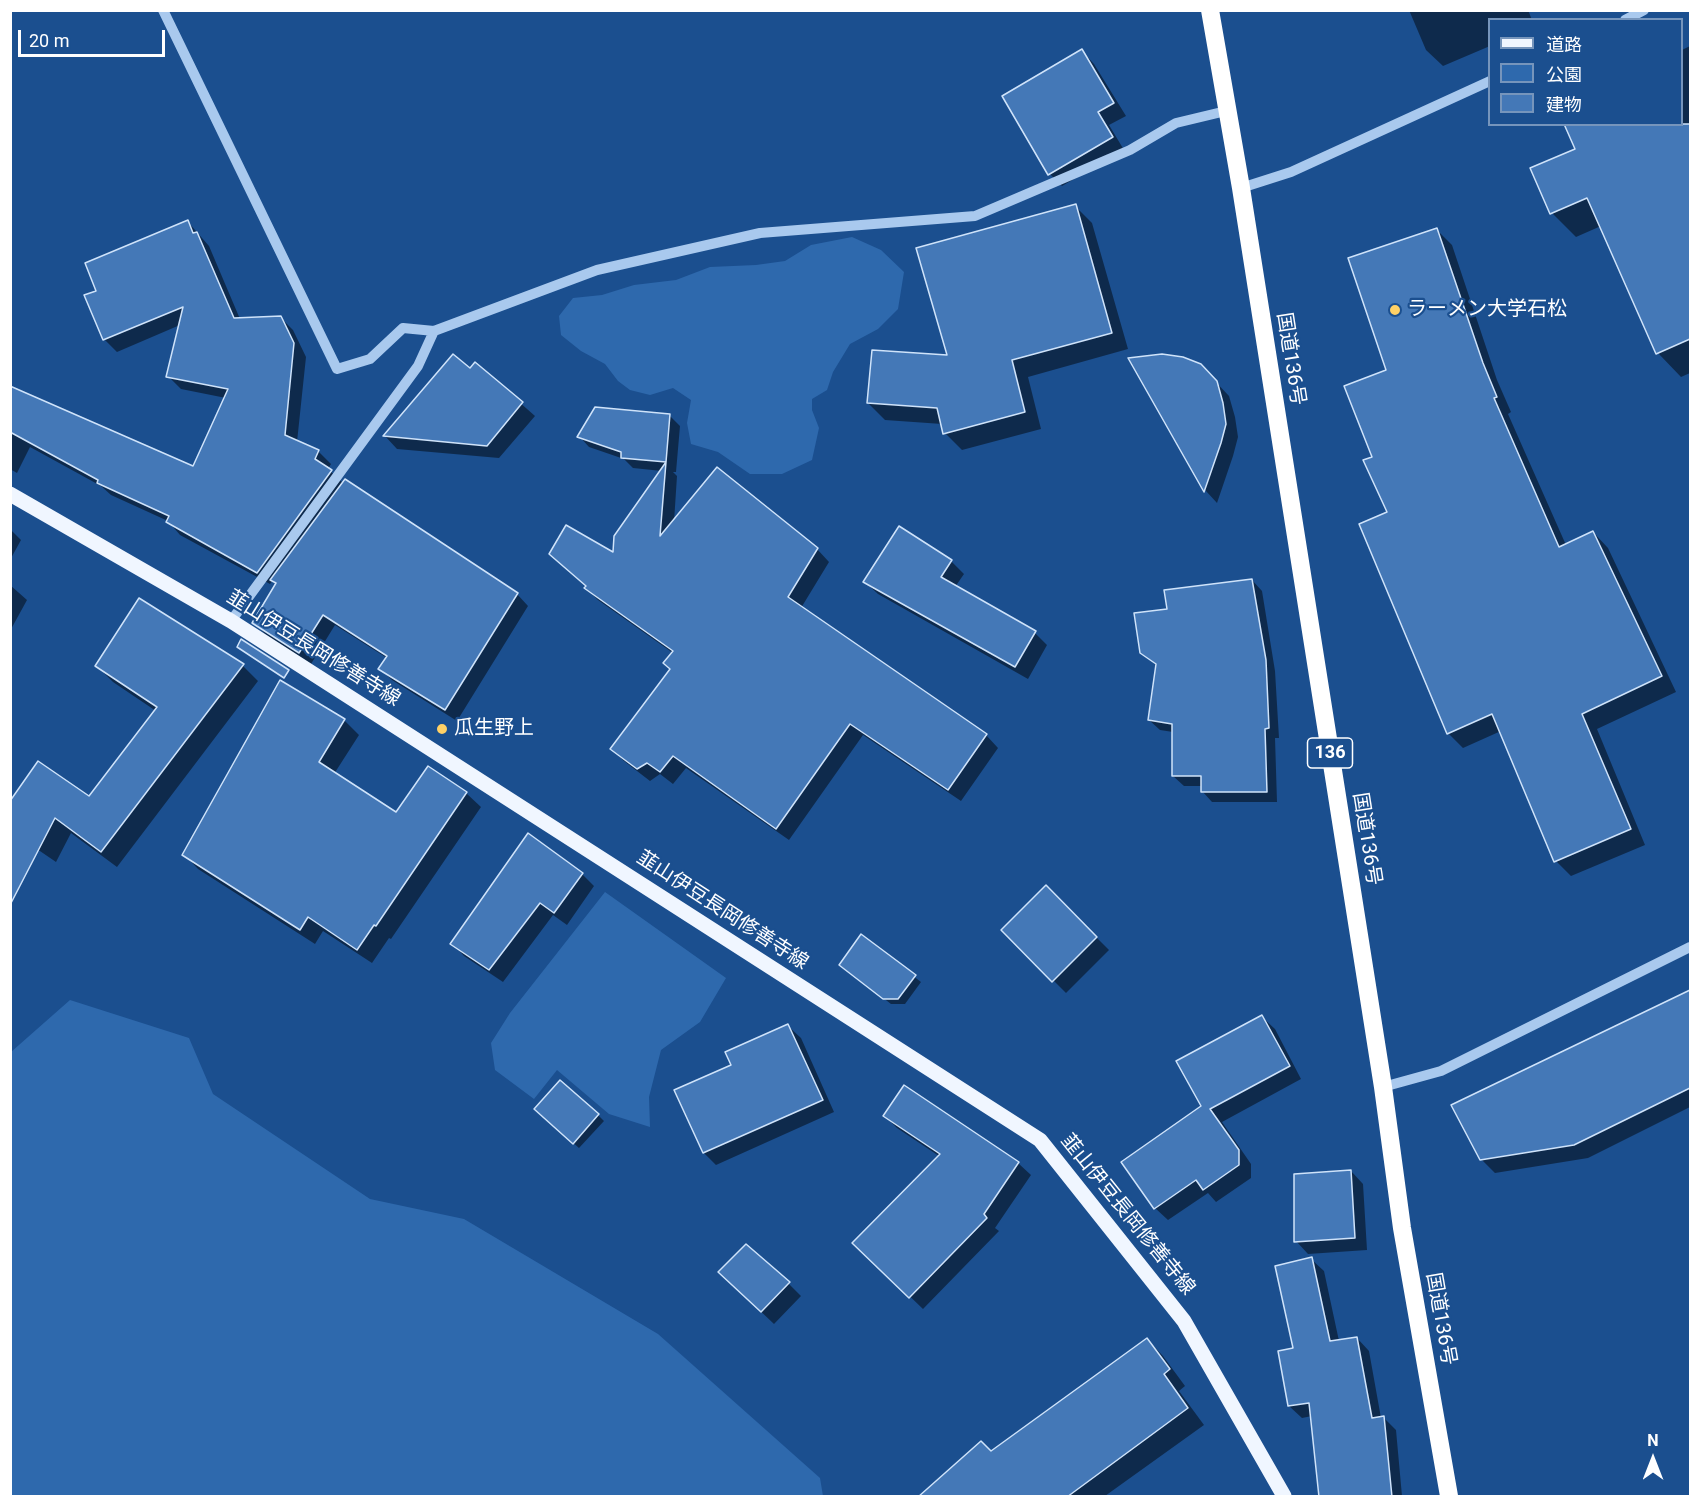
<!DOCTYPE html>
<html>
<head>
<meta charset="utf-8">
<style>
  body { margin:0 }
  #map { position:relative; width:1701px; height:1507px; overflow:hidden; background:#1b4f8f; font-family:Roboto,"Noto Sans JP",sans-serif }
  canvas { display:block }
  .frame { position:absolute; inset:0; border:12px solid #fff; pointer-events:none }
  .legend { position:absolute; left:1488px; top:18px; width:195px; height:108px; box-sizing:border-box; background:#1b4f8f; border:2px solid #7695bc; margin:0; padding:8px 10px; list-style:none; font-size:18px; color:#fff }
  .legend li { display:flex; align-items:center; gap:12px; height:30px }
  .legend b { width:30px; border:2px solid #7695bc }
  .north { position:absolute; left:1623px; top:1429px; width:60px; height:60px; -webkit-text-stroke:4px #1b4f8f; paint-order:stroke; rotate:0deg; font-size:16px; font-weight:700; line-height:24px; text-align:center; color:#fff }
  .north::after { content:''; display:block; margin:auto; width:21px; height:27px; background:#fff; clip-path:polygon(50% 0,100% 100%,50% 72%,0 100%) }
  .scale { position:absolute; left:18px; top:30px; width:147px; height:27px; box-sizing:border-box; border:3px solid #fff; border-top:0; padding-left:8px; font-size:18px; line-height:21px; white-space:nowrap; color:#fff; -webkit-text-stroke:4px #1b4f8f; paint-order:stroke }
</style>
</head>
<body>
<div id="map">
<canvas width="1701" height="1507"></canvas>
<div class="frame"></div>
<ul class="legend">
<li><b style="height:8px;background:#f0f6ff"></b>道路</li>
<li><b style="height:16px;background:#2e69ad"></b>公園</li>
<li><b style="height:16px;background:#4478b7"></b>建物</li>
</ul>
<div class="north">N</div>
<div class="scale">20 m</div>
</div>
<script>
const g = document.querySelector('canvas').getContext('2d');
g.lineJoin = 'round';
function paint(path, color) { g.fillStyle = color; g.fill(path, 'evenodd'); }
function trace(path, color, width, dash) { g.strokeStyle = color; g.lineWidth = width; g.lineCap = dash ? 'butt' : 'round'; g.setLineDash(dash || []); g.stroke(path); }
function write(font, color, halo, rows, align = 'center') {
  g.font = font + ' Roboto,"Noto Sans JP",sans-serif'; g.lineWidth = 4.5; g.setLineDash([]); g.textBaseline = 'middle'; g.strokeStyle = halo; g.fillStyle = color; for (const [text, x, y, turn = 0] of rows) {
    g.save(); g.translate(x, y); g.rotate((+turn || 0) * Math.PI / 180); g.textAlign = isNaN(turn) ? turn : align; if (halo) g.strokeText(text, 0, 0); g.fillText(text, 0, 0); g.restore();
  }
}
paint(new Path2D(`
  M 852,237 L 881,250 L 904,272 L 898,309 L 878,329 L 850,344 L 833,372 L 827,390 L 812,399 L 812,410 L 819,428 L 812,460 L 782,474 L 750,474 L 718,452 L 691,444 L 687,423 L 691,400 L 673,388 L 650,395 L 630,390 L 618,381 L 605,364 L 581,351 L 561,335 L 559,316 L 573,298 L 602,295 L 634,285 L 676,280 L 710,267 L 756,265 L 785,261 L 811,245 Z
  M 605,892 L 726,978 L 700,1022 L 661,1050 L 649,1097 L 650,1127 L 609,1114 L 557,1070 L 534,1099 L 495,1070 L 491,1043 L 510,1013 Z
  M 70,1000 L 189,1038 L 213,1094 L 370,1199 L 464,1219 L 658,1334 L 820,1478 L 823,1496 L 11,1496 L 11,1052 Z`), '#2e69ad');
paint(new Path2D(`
  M 1409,10 L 1528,10 L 1532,20 L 1490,20 L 1490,46 L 1443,66 L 1426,50 Z
  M 1690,46 L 1690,373 L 1681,377 L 1658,353 L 1601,226 L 1576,237 L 1552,213 L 1682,124 L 1682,50 Z
  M 1082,51 L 1094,64 L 1126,116 L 1109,125 L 1124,150 L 1062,186 L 1050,174 Z
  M 1075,206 L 1092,223 L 1128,349 L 1028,377 L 1041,429 L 962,450 L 945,433 L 942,424 L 885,420 L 868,403 L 949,357 Z
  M 188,222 L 209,246 L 240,319 L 280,317 L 293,330 L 306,357 L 297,442 L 318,451 L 331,464 L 328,469 L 343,483 L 517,594 L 528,606 L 457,721 L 392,680 L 380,669 L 387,658 L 335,625 L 311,664 L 265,634 L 254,622 L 277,584 L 273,580 L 270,584 L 180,535 L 168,521 L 111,495 L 101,486 L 30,447 L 17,473 L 10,469 L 10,388 L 194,468 L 226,398 L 181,389 L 168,376 L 180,325 L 117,352 L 104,339 L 98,292 Z
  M 1437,230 L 1452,245 L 1497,380 L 1511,412 L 1508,414 L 1566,545 L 1593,532 L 1608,548 L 1676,692 L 1597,729 L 1645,845 L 1571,876 L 1556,861 L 1501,731 L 1463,748 L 1448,733 L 1374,457 L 1388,371 Z
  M 453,356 L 470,370 L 476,364 L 535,416 L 499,458 L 397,449 L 385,436 Z
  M 1131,359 L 1213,379 L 1229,396 L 1235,417 L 1238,437 L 1233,456 L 1217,503 L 1206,491 Z
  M 669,415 L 680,426 L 676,472 L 673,472 L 677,476 L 674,522 L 817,549 L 829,562 L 801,608 L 986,735 L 998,748 L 961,801 L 863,735 L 789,840 L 686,768 L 673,784 L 660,774 L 650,781 L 624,761 L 612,749 L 672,670 L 673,653 L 598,600 L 586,588 L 587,587 L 550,554 L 614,555 L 662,471 L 633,468 L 624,459 L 589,447 L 579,436 Z
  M 10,529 L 21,540 L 10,560 Z
  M 951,561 L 964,574 L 955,587 L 1035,633 L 1047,645 L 1028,679 L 878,594 L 865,582 Z
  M 1252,580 L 1262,591 L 1275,671 L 1279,738 L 1275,738 L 1277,802 L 1212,802 L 1202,791 L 1202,786 L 1184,786 L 1173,776 L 1173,732 L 1160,730 L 1149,720 L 1157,666 L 1142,652 L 1168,610 Z
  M 10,585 L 27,600 L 10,631 Z
  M 97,666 L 243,666 L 258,681 L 117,867 L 71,833 L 56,862 L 15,834 L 90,798 L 156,711 L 113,682 Z
  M 280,682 L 344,720 L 359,735 L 334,774 L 397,814 L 428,768 L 466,793 L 481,807 L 391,939 L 389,938 L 372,963 L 323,931 L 315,944 L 198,869 L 184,854 Z
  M 582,874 L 594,886 L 567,925 L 553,915 L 503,982 L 464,956 L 452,943 Z
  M 1046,887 L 1109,950 L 1066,993 L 1003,930 Z
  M 862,937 L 921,982 L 905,1004 L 891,1004 L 841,965 Z
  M 1690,992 L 1690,1107 L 1588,1158 L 1495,1173 L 1481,1159 L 1453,1105 Z
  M 1262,1017 L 1275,1029 L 1301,1079 L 1222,1122 L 1251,1164 L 1251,1178 L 1216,1202 L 1208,1193 L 1168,1220 L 1155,1208 L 1203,1106 Z
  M 788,1026 L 801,1038 L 834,1112 L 716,1165 L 704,1153 L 733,1065 Z
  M 542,1115 L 598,1115 L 604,1121 L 579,1148 Z
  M 885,1116 L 1018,1163 L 1031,1175 L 995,1228 L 999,1231 L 923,1309 L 867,1255 L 939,1156 L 897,1128 Z
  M 1351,1171 L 1363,1184 L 1367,1250 L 1308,1254 L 1296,1241 Z
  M 1311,1259 L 1324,1271 L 1339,1341 L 1357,1338 L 1369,1351 L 1381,1418 L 1384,1418 L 1396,1430 L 1402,1496 L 1329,1496 L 1312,1416 L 1302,1418 L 1289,1406 L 1295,1349 Z
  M 788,1283 L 801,1296 L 774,1324 L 733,1285 Z
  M 1147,1339 L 1163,1356 L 1185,1386 L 1179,1391 L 1204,1425 L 1105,1496 L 959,1496 L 991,1453 Z`), '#0007');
const building = new Path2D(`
  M 1082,49 L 1114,103 L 1098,112 L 1113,137 L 1048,175 L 1002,96 Z
  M 1564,124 L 1690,124 L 1690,339 L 1656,354 L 1587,198 L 1550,214 L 1530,168 L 1575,149 Z
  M 1076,204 L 1112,333 L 1012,360 L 1025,412 L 943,434 L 937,408 L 867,403 L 872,350 L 947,355 L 916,248 Z
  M 188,220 L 193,233 L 197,232 L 234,318 L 281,316 L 294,343 L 285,435 L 319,450 L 315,459 L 332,470 L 257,573 L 166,522 L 169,516 L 97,483 L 98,480 L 10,432 L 10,386 L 193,466 L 228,389 L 166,377 L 183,307 L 103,340 L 84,295 L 96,291 L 85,263 Z
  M 1437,228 L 1483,363 L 1497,397 L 1494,398 L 1559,547 L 1593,531 L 1662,676 L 1582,714 L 1631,829 L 1554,862 L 1492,714 L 1447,734 L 1359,524 L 1387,512 L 1363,460 L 1372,457 L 1344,386 L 1386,370 L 1348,258 Z
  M 453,354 L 470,368 L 475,362 L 523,402 L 487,446 L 383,436 Z
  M 1162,354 L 1183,357 L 1201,364 L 1217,381 L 1223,403 L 1226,424 L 1221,443 L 1204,492 L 1128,358 Z
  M 595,407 L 670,414 L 666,462 L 621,458 L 621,452 L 577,437 Z
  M 666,462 L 660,536 L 717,467 L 818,548 L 788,597 L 987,734 L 948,790 L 850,724 L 776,829 L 673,756 L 660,772 L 647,763 L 637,769 L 610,749 L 670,669 L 663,663 L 673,651 L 584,588 L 586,586 L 549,554 L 566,525 L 613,552 L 614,536 Z
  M 345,479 L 518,593 L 445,710 L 378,669 L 387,656 L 323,615 L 299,653 L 252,623 L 276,583 L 270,580 Z
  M 899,526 L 952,560 L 941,577 L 1036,631 L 1015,667 L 863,582 Z
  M 1252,579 L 1266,660 L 1269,728 L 1265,729 L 1267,792 L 1201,792 L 1201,776 L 1172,776 L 1172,724 L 1148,720 L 1156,664 L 1140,653 L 1134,613 L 1167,609 L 1164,590 Z
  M 139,598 L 244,664 L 101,852 L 55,818 L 10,905 L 10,801 L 38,761 L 89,796 L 157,707 L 95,666 Z
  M 241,639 L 289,670 L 284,678 L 237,647 Z
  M 280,680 L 345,719 L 319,762 L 396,812 L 428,766 L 467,792 L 376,926 L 374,925 L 357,950 L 308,917 L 300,930 L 182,855 Z
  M 528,833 L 583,873 L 554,913 L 540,903 L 489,970 L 450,944 Z
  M 1046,885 L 1097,937 L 1052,982 L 1001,930 Z
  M 861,934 L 916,975 L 898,999 L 883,999 L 839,965 Z
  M 1690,990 L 1690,1088 L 1574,1145 L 1480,1160 L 1451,1105 Z
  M 1262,1015 L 1290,1066 L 1210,1109 L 1239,1150 L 1239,1165 L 1203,1190 L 1196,1180 L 1154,1209 L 1121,1162 L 1201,1106 L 1176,1061 Z
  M 788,1024 L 823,1100 L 703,1153 L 674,1090 L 731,1065 L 725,1052 Z
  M 560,1080 L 599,1114 L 573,1144 L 534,1109 Z
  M 904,1085 L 1019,1162 L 984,1214 L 987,1218 L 909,1298 L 852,1243 L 940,1154 L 883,1116 Z
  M 1351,1170 L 1355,1238 L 1294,1242 L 1294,1174 Z
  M 746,1244 L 790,1282 L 761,1312 L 718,1272 Z
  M 1312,1257 L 1330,1341 L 1357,1337 L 1372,1418 L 1384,1416 L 1392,1497 L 1319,1497 L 1309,1403 L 1288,1406 L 1278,1351 L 1293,1348 L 1275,1266 Z
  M 1147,1338 L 1170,1369 L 1164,1374 L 1188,1408 L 1067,1497 L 918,1497 L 981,1441 L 991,1451 Z`);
paint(building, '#4478b7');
trace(building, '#cfe3fa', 1.5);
trace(new Path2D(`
  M 163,10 L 337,369 L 370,359 L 403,328 L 434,331 L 597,270 L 760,233 L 975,216 L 1130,150 L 1176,123 L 1226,111
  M 1625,20 L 1644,10
  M 1241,188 L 1291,172 L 1490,81
  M 231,621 L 418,366 L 434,331
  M 1383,1087 L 1441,1071 L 1690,947`), '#a9c9ee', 10);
trace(new Path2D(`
  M 10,494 L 231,621 L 1040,1140 L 1184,1321 L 1284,1496`), '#f0f6ff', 15);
trace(new Path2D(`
  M 1210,10 L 1241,188 L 1383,1087 L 1402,1228 L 1449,1496`), '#fff', 18);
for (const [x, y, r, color] of [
  [1395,310,6,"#ffd166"],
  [442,729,6,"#ffd166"]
]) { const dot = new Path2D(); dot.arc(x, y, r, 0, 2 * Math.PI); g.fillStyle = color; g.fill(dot); trace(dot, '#1b4f8f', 2); }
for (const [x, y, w] of [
  [1330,753,45]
]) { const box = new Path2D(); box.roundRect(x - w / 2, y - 15, w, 30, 4.5); g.fillStyle = '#1b4f8f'; g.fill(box); trace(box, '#fff', 1.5); }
write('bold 18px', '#fff', null, [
  ["136",1330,753]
]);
write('20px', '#fff', '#1b4f8f', [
  ["ラーメン大学石松",1407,310],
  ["瓜生野上",454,729]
], 'left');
write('20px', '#fff', '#1b4f8f', [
  ["国道136号",1290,359,81],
  ["韮山伊豆長岡修善寺線",313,649,32],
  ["国道136号",1366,839,81],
  ["韮山伊豆長岡修善寺線",722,911,33],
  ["韮山伊豆長岡修善寺線",1127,1215,51],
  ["国道136号",1440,1319,80]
]);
</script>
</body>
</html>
